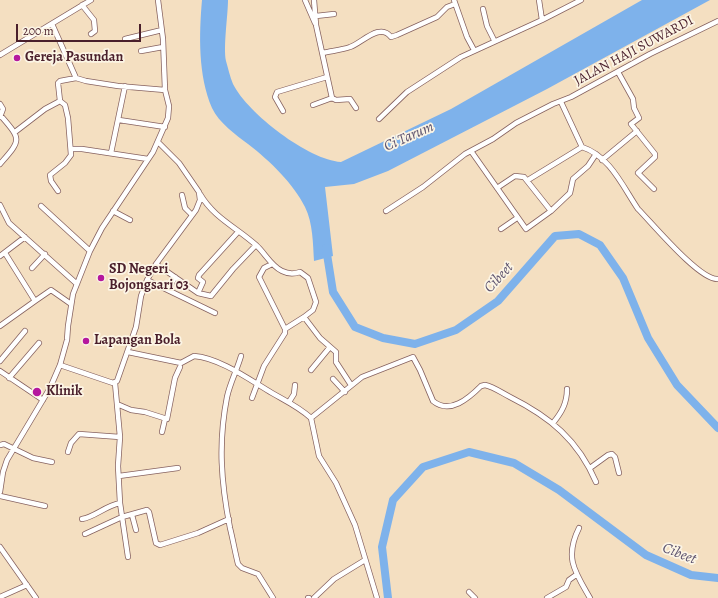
<!DOCTYPE html>
<html>
<head>
<meta charset="utf-8">
<style>
  body { margin:0 }
  #map { position:relative; width:718px; height:598px; overflow:hidden; background:#f4dfc1; font-family:Alegreya,serif }
  canvas { display:block }
  .scale { position:absolute; left:16px; top:24px; width:125px; height:18px; box-sizing:border-box; border:2px solid #4a1f2b; border-top:0; padding-left:5px; font-size:12px; line-height:14px; white-space:nowrap; color:#4a1f2b; -webkit-text-stroke:3px #fcf5e5; paint-order:stroke }
</style>
</head>
<body>
<div id="map">
<canvas width="718" height="598"></canvas>
<div class="scale">200 m</div>
</div>
<script>
const g = document.querySelector('canvas').getContext('2d');
g.lineJoin = 'round';
function paint(path, color) { g.fillStyle = color; g.fill(path, 'evenodd'); }
function trace(path, color, width, dash) { g.strokeStyle = color; g.lineWidth = width; g.lineCap = dash ? 'butt' : 'round'; g.setLineDash(dash || []); g.stroke(path); }
function write(font, color, halo, rows, align = 'center') {
  g.font = font + ' Alegreya,serif'; g.lineWidth = 3.5; g.setLineDash([]); g.textBaseline = 'middle'; g.strokeStyle = halo; g.fillStyle = color; for (const [text, x, y, turn = 0] of rows) {
    g.save(); g.translate(x, y); g.rotate((+turn || 0) * Math.PI / 180); g.textAlign = isNaN(turn) ? turn : align; if (halo) g.strokeText(text, 0, 0); g.fillText(text, 0, 0); g.restore();
  }
}
paint(new Path2D(`
  M 202,0 L 228,0 C 228,15 223,47 226,61 C 228,68 230,77 233,84 C 248,114 309,160 341,162 L 451,109 L 642,0 L 710,0 L 547,89 L 388,171 L 354,184 L 325,187 L 333,256 L 314,261 C 313,244 313,223 305,207 C 293,183 270,161 248,144 C 236,135 219,123 212,108 C 198,75 199,35 202,0 Z`), '#7eb2eb');
trace(new Path2D(`
  M 326,248 L 333,292 L 355,327 L 383,338 L 415,344 L 456,330 L 498,301 L 555,236 L 579,234 L 600,245 L 623,278 L 648,338 L 677,385 L 718,428
  M 388,598 L 382,547 L 393,500 L 423,467 L 469,452 L 514,463 L 559,490 L 646,555 L 691,575 L 718,578`), '#7eb2eb', 8);
const minor = new Path2D(`
  M 305,0 L 315,23
  M 314,0 L 316,25 L 332,98 L 336,100 L 350,99 L 356,108
  M 454,0 L 467,37 L 474,50
  M 82,5 L 94,20 L 95,31 L 91,34
  M 483,9 L 487,26 L 494,40
  M 316,16 L 334,14
  M 542,20 L 581,0
  M 52,24 L 76,78
  M 125,39 L 162,30
  M 141,51 L 163,47
  M 323,53 C 331,51 342,50 350,47 C 362,43 380,22 391,37 L 397,35 L 437,17 L 447,7 L 455,4
  M 0,55 L 91,0
  M 618,72 L 633,99 L 634,108 L 639,118 L 631,124 L 655,154 L 655,157 L 638,173 L 654,189
  M 60,101 L 58,83 L 60,81 L 76,78 L 86,81 L 118,86 L 165,90
  M 561,102 L 582,147 C 610,156 623,187 638,209 C 652,223 700,281 718,279
  M 0,104 L 3,109 L 0,117
  M 313,105 L 332,98
  M 283,111 L 275,97 L 277,92 L 327,77
  M 379,119 L 407,92 L 461,57 L 542,20 L 539,0
  M 119,120 L 165,127
  M 15,132 L 45,109 L 60,101
  M 72,149 L 82,149 L 148,159
  M 471,151 L 526,229 L 551,211 L 570,193 L 573,179 L 588,166 L 596,154
  M 111,153 L 125,86
  M 602,160 L 637,131
  M 0,164 C 21,140 22,140 1,116
  M 528,180 L 582,147
  M 497,188 L 515,176 L 524,177 L 551,211
  M 58,191 L 51,181 L 50,175 L 65,163 L 71,155 L 68,118 L 65,105 L 60,101
  M 200,194 C 214,218 236,227 256,245 C 265,253 271,266 282,271 C 288,274 294,274 300,272 L 308,278 L 316,302 L 313,310 L 304,317 L 320,338 L 336,352 L 336,362 L 351,385
  M 182,195 L 185,208 L 192,215
  M 0,205 L 9,223 L 77,284
  M 41,206 L 90,251
  M 113,211 L 130,220
  M 386,211 L 423,187 L 465,154 L 493,139 L 516,123 L 553,104 L 571,97 L 650,54 L 718,21
  M 501,229 L 517,218
  M 5,253 L 35,301 L 51,290 L 71,304
  M 0,256 L 25,237
  M 156,264 L 198,293 L 211,296 L 233,269 L 256,245
  M 32,268 L 45,254
  M 147,280 L 215,313
  M 168,290 L 175,277
  M 198,293 L 203,282 L 198,278 L 199,275 L 238,232
  M 0,326 L 35,301
  M 285,329 L 304,317
  M 128,352 L 181,363 L 194,356 C 220,358 250,380 272,393 C 286,401 299,407 311,418 L 319,456 L 336,483 L 355,525 L 377,598
  M 241,356 C 237,370 230,383 227,397 C 218,443 221,482 230,528 C 233,540 235,552 238,564 L 242,568 L 258,574 L 273,598
  M 0,361 L 25,331
  M 60,365 L 113,383 L 117,381 L 136,327 L 141,296 L 147,280 L 156,264 L 196,210 L 200,200 L 199,192 L 179,163 L 158,142
  M 311,370 L 330,347
  M 0,371 L 43,400
  M 9,378 L 39,343
  M 333,379 L 345,392
  M 115,383 L 120,437 L 118,466 L 120,503 L 128,557
  M 252,398 L 264,366 L 285,333 L 285,329 L 259,277 L 264,268 L 272,264
  M 289,402 L 294,394 L 295,385
  M 117,404 L 131,410 L 145,412 L 167,419 L 175,378 L 180,367
  M 311,418 L 362,377 L 413,357 L 420,370 L 433,401 C 450,415 469,398 481,386 L 485,385 C 494,387 502,393 510,397 C 550,417 578,440 596,482
  M 553,423 C 562,412 567,403 567,389
  M 162,432 L 165,419
  M 0,445 L 4,444 L 33,458 L 52,462
  M 68,452 L 71,443 L 79,434 L 120,437
  M 590,468 L 608,455 L 612,454 L 615,457 L 619,473
  M 119,476 L 178,468
  M 0,492 L 3,472 L 7,460 L 50,388 L 60,365 L 67,340 L 68,326 L 73,294 L 90,251 L 102,228 L 153,152 L 168,118 L 169,106 L 165,90 L 163,39 L 158,0
  M 0,496 L 45,506
  M 132,515 L 136,530
  M 82,519 C 95,517 105,506 120,503
  M 579,528 C 564,558 575,572 590,598
  M 85,534 L 122,517 L 147,510 L 149,512 L 156,543 L 160,545 L 198,533 L 229,519
  M 0,547 L 36,598
  M 469,592 L 475,598
  M 0,597 L 27,585
  M 308,598 L 309,598
  M 314,598 L 334,579 L 365,560
  M 547,598 L 566,587 L 569,580 L 576,575`);
trace(minor, '#866260', 6);
trace(minor, '#fff', 4.5);
for (const [x, y, r, color] of [
  [17,58,4,"#b5179e"],
  [101,278,4,"#b5179e"],
  [86,341,4,"#b5179e"],
  [37,392,5,"#b5179e"]
]) { const dot = new Path2D(); dot.arc(x, y, r, 0, 2 * Math.PI); g.fillStyle = color; g.fill(dot); trace(dot, '#fcf5e5', 1.5); }
write('14px', '#4a1f2b', '#fcf5e5', [
  ["JALAN HAJI SUWARDI",634,51,-28]
]);
write('bold 14px', '#4a1f2b', '#fcf5e5', [
  ["Gereja Pasundan",25,58],
  ["SD Negeri",109,270],
  ["Bojongsari 03",109,286],
  ["Lapangan Bola",94,341],
  ["Klinik",46,392]
], 'left');
write('italic 15px', '#5c526e', '#fcf5e5', [
  ["Ci Tarum",409,137,-24],
  ["Cibeet",499,278,-47],
  ["Cibeet",679,554,22]
]);
</script>
</body>
</html>
